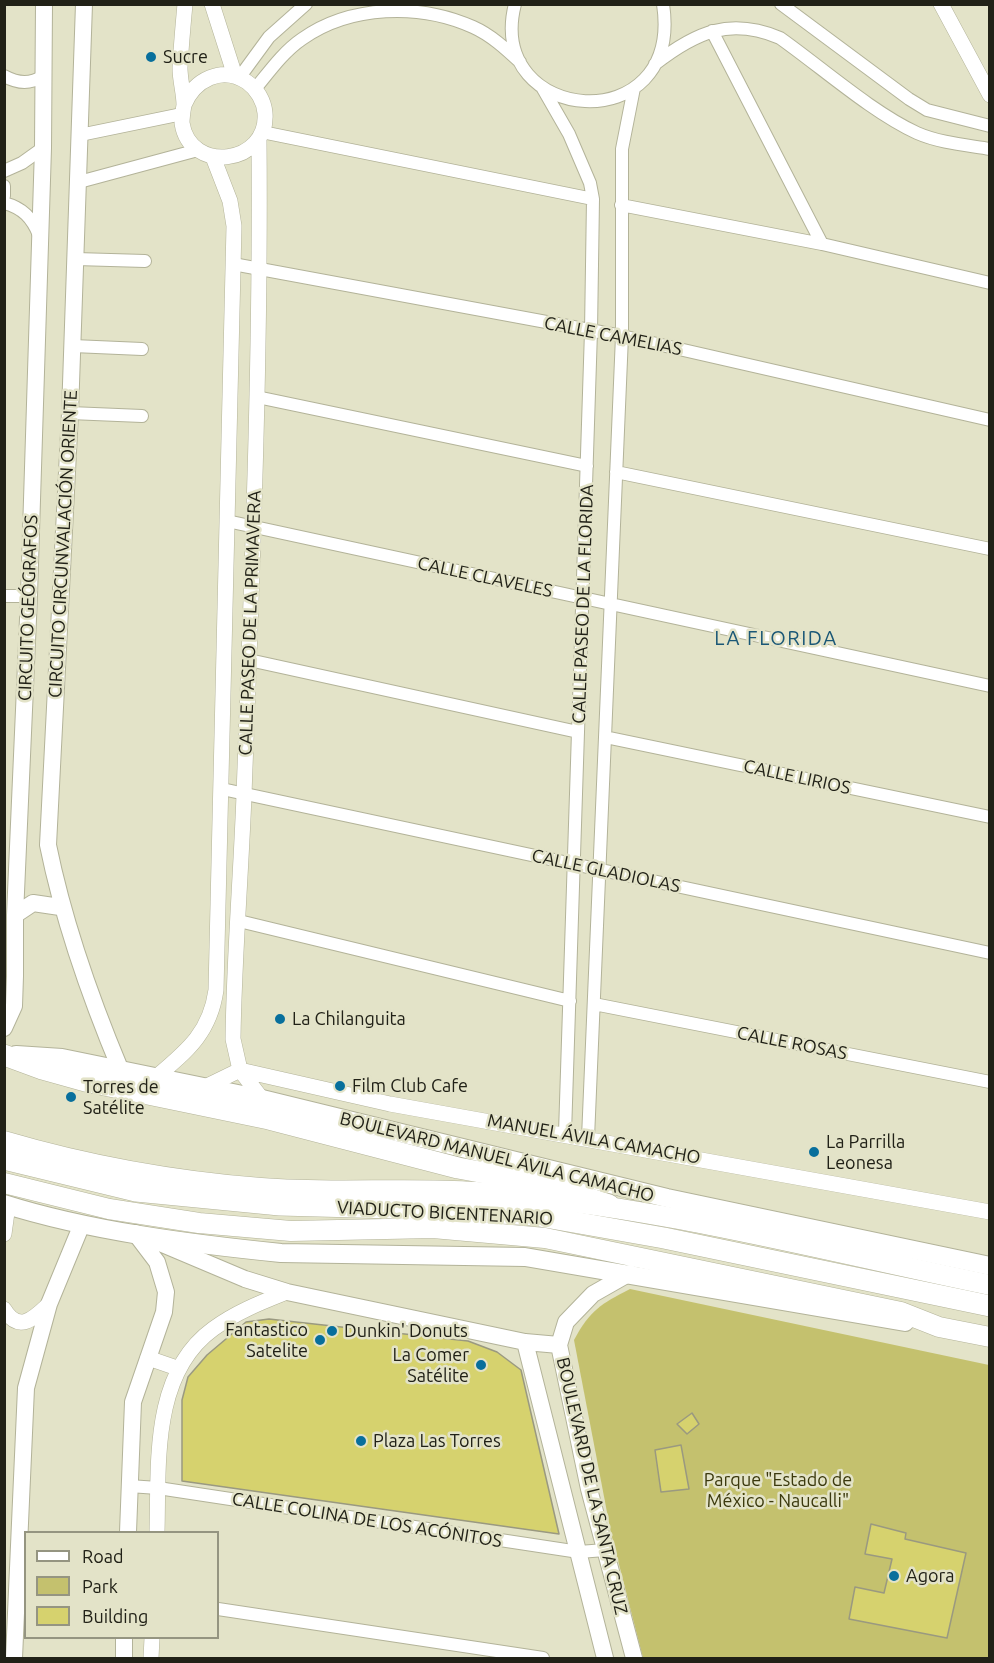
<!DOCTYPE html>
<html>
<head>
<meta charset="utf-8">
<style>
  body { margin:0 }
  #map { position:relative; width:994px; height:1663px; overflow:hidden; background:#e3e3c8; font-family:Ubuntu,sans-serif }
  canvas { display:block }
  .frame { position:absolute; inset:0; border:6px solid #212117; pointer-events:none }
  .legend { position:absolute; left:24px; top:1531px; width:195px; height:108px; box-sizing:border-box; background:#e3e3c8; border:2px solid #959581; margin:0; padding:8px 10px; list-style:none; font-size:18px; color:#212117 }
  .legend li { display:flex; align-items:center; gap:12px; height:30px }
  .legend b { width:30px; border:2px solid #959581 }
</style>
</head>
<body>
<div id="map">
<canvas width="994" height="1663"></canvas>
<div class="frame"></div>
<ul class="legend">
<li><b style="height:8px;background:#fff"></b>Road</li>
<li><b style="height:16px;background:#c4c16e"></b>Park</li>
<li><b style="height:16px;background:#d6d26e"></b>Building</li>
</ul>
</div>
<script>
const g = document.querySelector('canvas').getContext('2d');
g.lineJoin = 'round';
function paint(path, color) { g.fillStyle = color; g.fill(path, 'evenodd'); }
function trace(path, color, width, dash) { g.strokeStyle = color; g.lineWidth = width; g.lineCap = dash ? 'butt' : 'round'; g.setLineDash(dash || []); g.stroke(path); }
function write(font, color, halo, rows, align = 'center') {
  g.font = font + ' Ubuntu,sans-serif'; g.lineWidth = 5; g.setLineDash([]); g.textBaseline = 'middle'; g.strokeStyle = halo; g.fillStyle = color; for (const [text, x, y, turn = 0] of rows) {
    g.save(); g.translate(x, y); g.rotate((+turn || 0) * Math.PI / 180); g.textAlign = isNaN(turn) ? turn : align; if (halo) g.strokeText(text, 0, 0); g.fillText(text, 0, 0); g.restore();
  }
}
paint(new Path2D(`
  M 630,1289 L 989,1365 L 989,1658 L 643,1658 L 611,1533 L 574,1340 C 590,1310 601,1304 630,1289 Z`), '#c4c16e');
const building = new Path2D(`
  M 269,1319 L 468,1341 L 497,1352 L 521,1370 L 559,1534 L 182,1481 L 182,1400 L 188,1377 L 207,1355 L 246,1322 Z
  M 692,1413 L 699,1424 L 687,1434 L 677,1424 Z
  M 681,1445 L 689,1489 L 661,1492 L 655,1450 Z
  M 871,1524 L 906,1533 L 905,1539 L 966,1553 L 947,1638 L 849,1619 L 855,1587 L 884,1593 L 892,1559 L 865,1554 Z`);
paint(building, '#d6d26e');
trace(building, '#9a9980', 1.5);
const minor = new Path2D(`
  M 515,4 C 484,125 684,142 663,4
  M 781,4 L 909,99 L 927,110 L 990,126
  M 712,31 L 822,244
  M 655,64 C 696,32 730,17 780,38 C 821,67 873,113 917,133 C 940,143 966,145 990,149
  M 4,76 C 19,84 30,84 44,76
  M 239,78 L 269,37 L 306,4
  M 542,87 L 569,134 L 590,183 L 593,199 L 591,331 L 565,1133
  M 255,89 C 269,72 283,52 302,39 C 350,5 420,3 473,27 C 491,35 506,49 520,62
  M 262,132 L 593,199
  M 80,135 L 182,114
  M 4,171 L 22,163 L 43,148
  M 79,182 L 198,150
  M 4,186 L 4,196
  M 4,203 C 23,208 32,218 39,235
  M 621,205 L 822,244 L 990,283
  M 76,259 L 145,261
  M 233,264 L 622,336 L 990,420
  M 73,346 L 142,349
  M 257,397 L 587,466
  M 70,413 L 142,416
  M 616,472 L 990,549
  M 227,521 L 990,686
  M 4,596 L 29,596
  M 249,660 L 578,732
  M 605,737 L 990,817
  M 222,789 L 990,953
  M 239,921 L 570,1001
  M 594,1004 L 990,1082
  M 588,1138 L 622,336 L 622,149 L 634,88
  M 129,1486 L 158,1488 L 579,1552 L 605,1550
  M 218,1609 L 543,1658`);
const tertiary = new Path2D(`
  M 212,4 L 235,76
  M 941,4 L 990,95
  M 184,105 C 194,80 222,65 247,82 C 257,89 264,101 265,113 C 269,164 190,175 182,123 C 182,117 183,111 184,105 C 184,93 180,81 180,68 C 181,47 183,26 185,4
  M 259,139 C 261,357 252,576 244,795 C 241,876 234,958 233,1039 L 240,1070 L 262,1099
  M 155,1078 C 187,1051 210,1033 216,990 L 234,226 L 230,201 L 213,157
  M 203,1088 L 240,1070 L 390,1104 L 990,1212
  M 4,1234 L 8,1205
  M 4,1309 C 19,1334 34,1318 49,1304
  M 148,1358 L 177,1368
  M 157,1532 C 159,1464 151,1374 213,1329 C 236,1312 262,1302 287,1292
  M 151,1658 L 152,1638`);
const secondary = new Path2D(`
  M 84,4 L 70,413 L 48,845 C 64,924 90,997 121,1071
  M 15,915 L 33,903 L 60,907
  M 4,1028 L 14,1006 L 15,976 L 15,915 L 29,596 L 43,148 L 44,4
  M 155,1241 L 245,1279 L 287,1292 L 525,1342 L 559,1345
  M 630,1273 L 593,1294 L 566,1322 L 559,1345 L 589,1489 L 634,1658
  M 525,1342 L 605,1658
  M 128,1532 L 133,1402 L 164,1312 L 166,1292 L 157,1262 L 135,1233
  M 14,1658 L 26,1388 L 49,1304 L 82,1224
  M 124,1658 L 124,1638`);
const primary = new Path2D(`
  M 16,1055 L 62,1058 L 262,1099 L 667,1198 L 990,1266
  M 4,1204 C 89,1231 192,1244 281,1253 L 525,1257 L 905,1322`);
const trunk = new Path2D(`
  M 4,1141 C 89,1166 173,1181 261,1188 C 332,1194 405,1187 476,1192 C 650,1204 820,1250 990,1285
  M 4,1183 L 109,1209 L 199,1223 L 291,1231 L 433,1228 L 545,1238 L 901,1312 L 939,1327 L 990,1337`);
const motorway = new Path2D(`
  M 4,1055 L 42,1069 L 85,1081 L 269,1119 L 458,1168 L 540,1183 L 609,1205
  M 4,1159 L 136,1191 L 280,1205 L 432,1209 L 534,1215 L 664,1238 L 990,1306`);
trace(minor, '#b3b399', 14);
trace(tertiary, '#b3b399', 16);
trace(secondary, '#b3b399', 18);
trace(primary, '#b3b399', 20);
trace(trunk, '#b3b399', 21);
trace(motorway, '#b3b399', 22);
trace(minor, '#fff', 12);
trace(tertiary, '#fff', 15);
trace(secondary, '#fff', 16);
trace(primary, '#fff', 18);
trace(trunk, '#fff', 20);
trace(motorway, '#fff', 21);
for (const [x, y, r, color] of [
  [151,57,6,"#086f9c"],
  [280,1019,6,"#086f9c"],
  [340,1086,6,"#086f9c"],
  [71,1097,6,"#086f9c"],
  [814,1152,6,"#086f9c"],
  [332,1331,6,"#086f9c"],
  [320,1340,6,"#086f9c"],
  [481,1365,6,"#086f9c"],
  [361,1441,6,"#086f9c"],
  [894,1576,6,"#086f9c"]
]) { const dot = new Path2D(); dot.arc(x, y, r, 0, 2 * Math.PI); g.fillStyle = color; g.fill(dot); trace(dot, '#e3e3c8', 2); }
write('18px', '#212117', '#e3e3c8', [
  ["Sucre",163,57],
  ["La Chilanguita",292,1019],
  ["Film Club Cafe",352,1086],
  ["Torres de",83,1087],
  ["Satélite",83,1108],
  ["La Parrilla",826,1142],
  ["Leonesa",826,1163],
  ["Fantastico",308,1330,"right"],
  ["Satelite",308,1351,"right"],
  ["Dunkin' Donuts",344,1331],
  ["La Comer",469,1355,"right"],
  ["Satélite",469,1376,"right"],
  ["Plaza Las Torres",373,1441],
  ["Agora",906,1576]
], 'left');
write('18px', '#212117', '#e3e3c8', [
  ["CALLE CAMELIAS",613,336,11],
  ["CIRCUITO CIRCUNVALACIÓN ORIENTE",63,544,-87],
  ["CALLE CLAVELES",485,577,12],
  ["CALLE PASEO DE LA FLORIDA",583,604,-88],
  ["CIRCUITO GEÓGRAFOS",28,608,-88],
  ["CALLE PASEO DE LA PRIMAVERA",250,623,-88],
  ["CALLE LIRIOS",797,777,12],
  ["CALLE GLADIOLAS",606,871,12],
  ["CALLE ROSAS",792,1043,11],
  ["MANUEL ÁVILA CAMACHO",594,1139,10],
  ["BOULEVARD MANUEL ÁVILA CAMACHO",497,1157,14],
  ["VIADUCTO BICENTENARIO",445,1213,3],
  ["BOULEVARD DE LA SANTA CRUZ",592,1486,77],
  ["CALLE COLINA DE LOS ACÓNITOS",367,1520,9]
]);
write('18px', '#3b390d', '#e3e3c8', [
  ["Parque \"Estado de",778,1480],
  ["México - Naucalli\"",778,1501]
]);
g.letterSpacing = '1.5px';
write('20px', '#1a5776', '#e3e3c8', [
  ["LA FLORIDA",776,638]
]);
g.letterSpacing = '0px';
</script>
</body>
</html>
